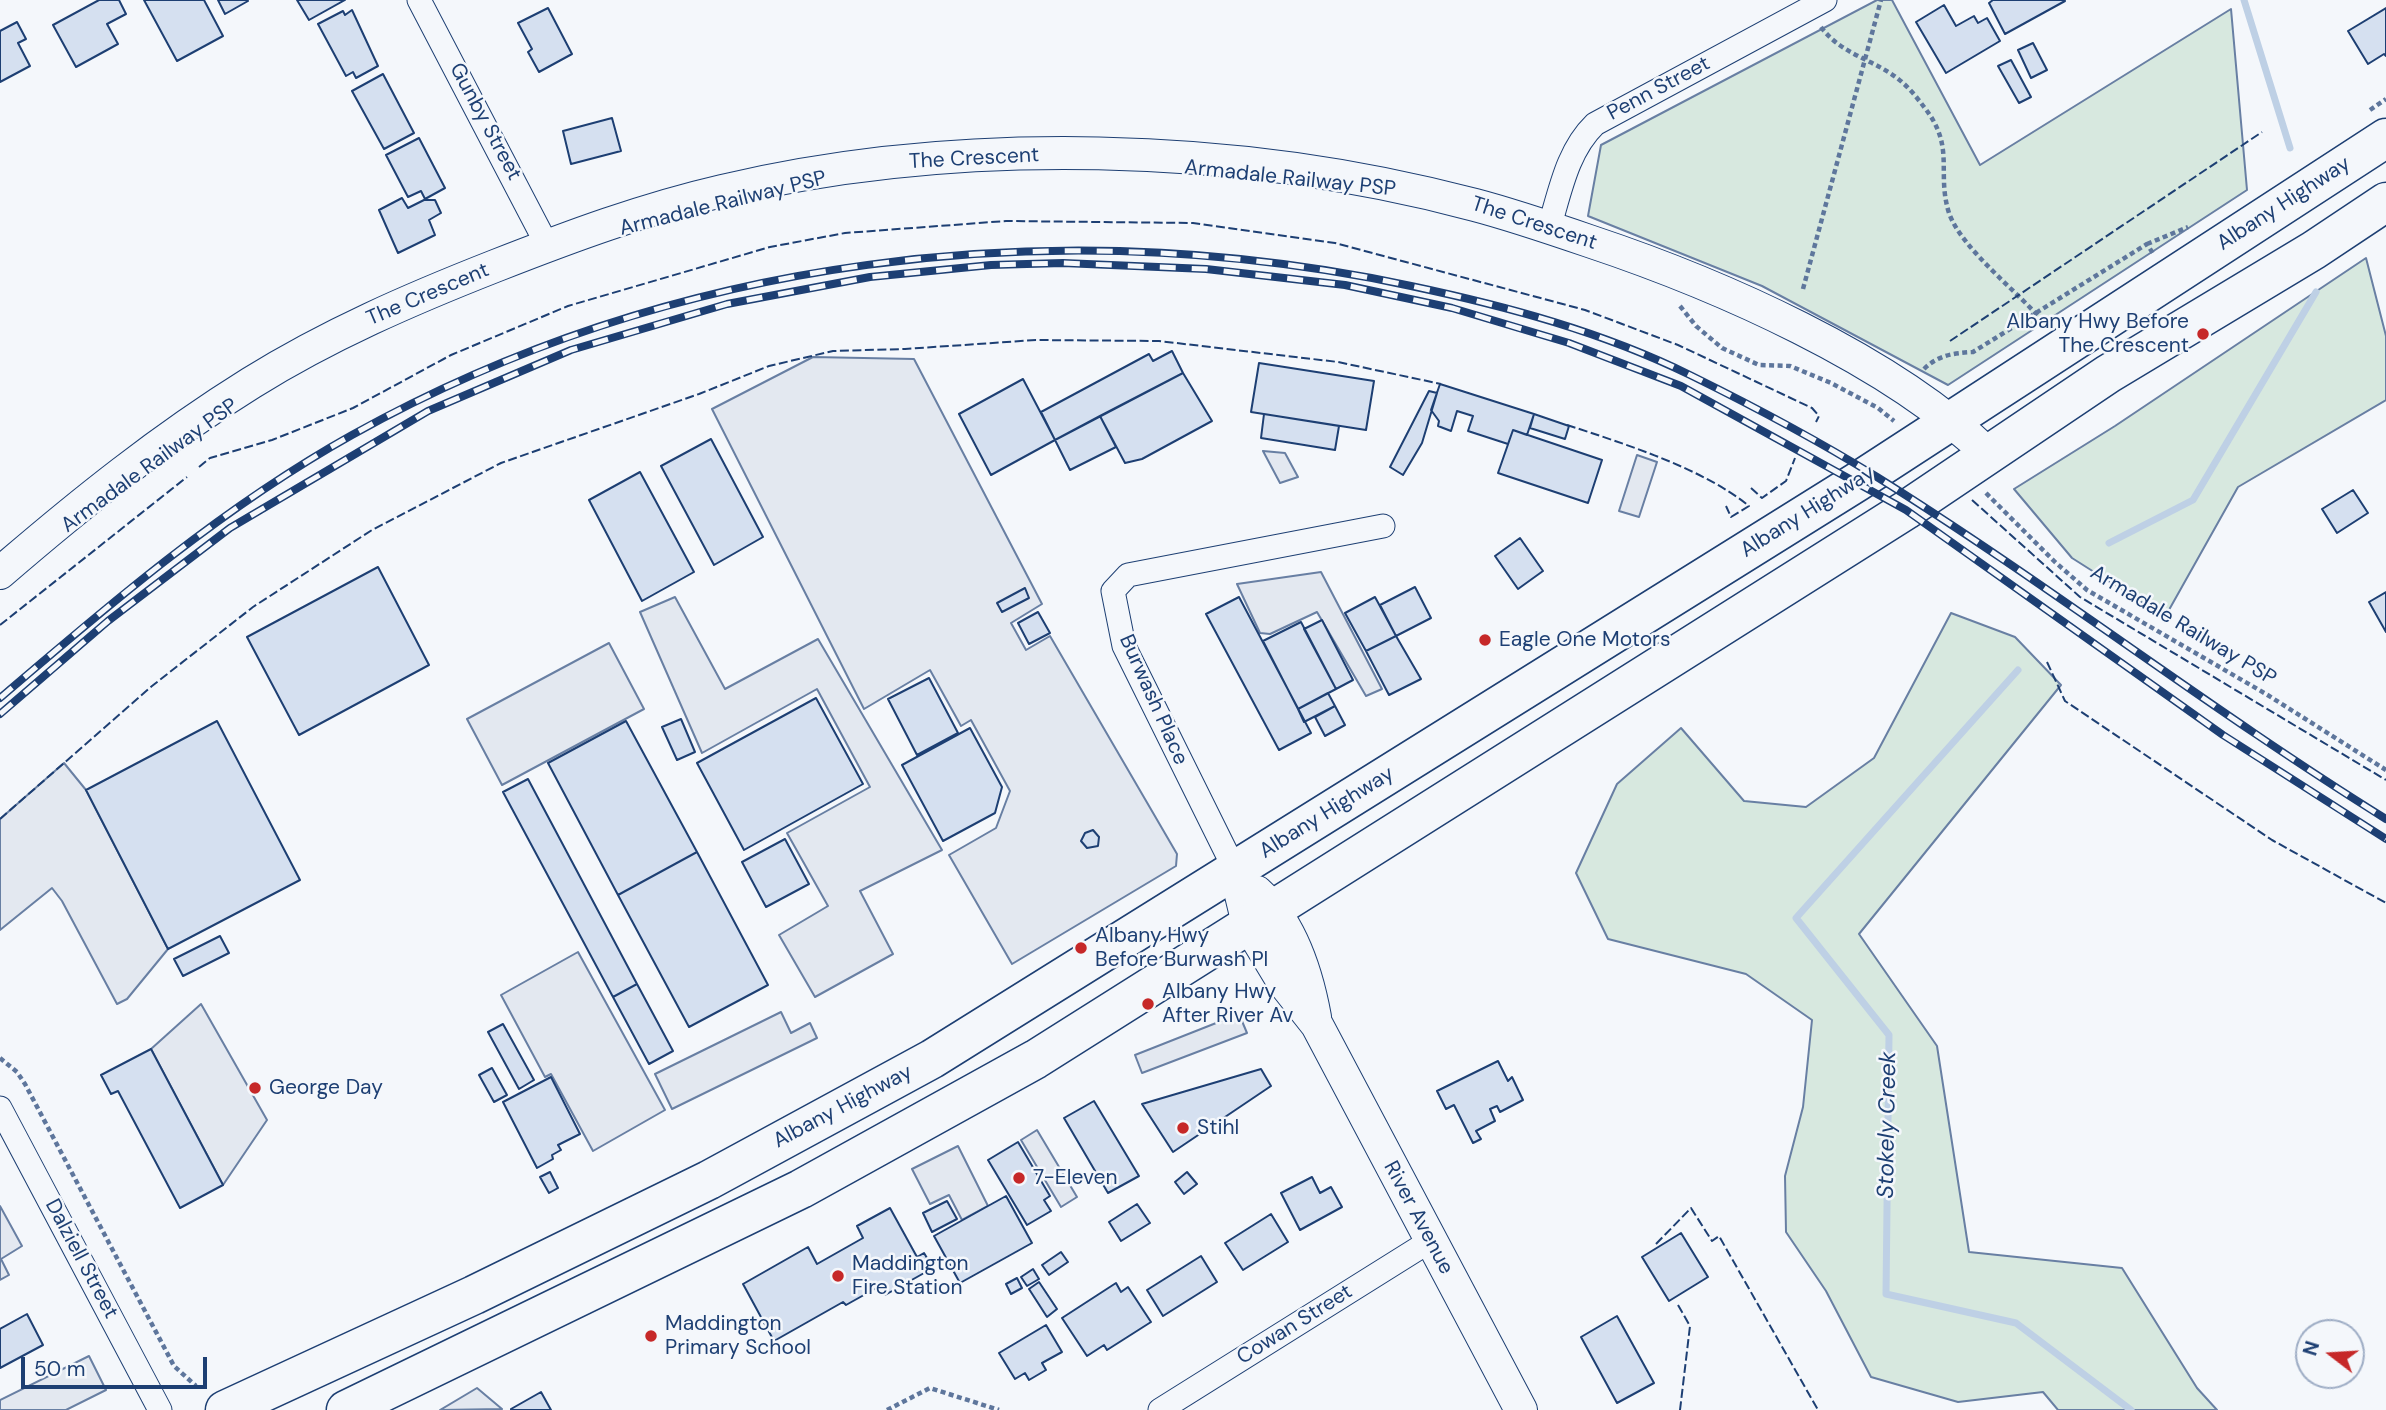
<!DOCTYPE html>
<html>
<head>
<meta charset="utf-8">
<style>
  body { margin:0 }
  #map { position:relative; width:2386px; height:1410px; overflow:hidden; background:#f4f7fb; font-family:"DM Sans",sans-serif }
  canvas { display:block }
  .north { position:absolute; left:2295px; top:1319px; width:70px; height:70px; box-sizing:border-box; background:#f4f7fb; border:2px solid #9eadc5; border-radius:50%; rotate:287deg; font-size:19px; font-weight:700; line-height:28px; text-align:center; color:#1d3f73 }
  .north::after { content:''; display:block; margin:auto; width:24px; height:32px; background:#c62828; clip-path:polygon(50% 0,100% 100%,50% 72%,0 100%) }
  .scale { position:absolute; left:21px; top:1357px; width:186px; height:32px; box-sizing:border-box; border:4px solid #1d3f73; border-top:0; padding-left:9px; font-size:21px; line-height:24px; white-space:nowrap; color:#1d3f73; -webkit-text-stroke:5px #f4f7fb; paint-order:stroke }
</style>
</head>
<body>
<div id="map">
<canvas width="2386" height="1410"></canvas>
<div class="north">N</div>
<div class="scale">50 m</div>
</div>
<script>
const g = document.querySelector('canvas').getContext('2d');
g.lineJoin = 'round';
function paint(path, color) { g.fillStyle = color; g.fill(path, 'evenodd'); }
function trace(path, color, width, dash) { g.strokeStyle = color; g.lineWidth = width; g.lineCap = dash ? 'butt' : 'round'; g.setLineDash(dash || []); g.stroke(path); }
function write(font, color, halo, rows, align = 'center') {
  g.font = font + ' "DM Sans",sans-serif'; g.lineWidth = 5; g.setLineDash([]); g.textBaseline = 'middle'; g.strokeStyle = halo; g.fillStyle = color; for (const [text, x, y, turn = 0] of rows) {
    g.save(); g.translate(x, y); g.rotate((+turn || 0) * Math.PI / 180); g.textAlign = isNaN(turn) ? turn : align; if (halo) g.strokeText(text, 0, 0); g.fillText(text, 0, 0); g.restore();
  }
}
const green = new Path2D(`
  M 1877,0 L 1892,0 L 1980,165 L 2231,9 L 2247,190 L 1948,385 L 1762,286 L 1588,216 L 1601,145 Z
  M 2366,258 L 2386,336 L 2386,400 L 2238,487 L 2165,617 L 2072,558 L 2014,489 L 2115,426 Z
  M 1951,613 L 2015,637 L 2061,685 L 1859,934 L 1937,1046 L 1969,1252 L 2122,1268 L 2197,1388 L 2217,1410 L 2058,1410 L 2043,1392 L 1958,1402 L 1871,1377 L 1826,1291 L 1786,1232 L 1785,1176 L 1803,1107 L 1812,1020 L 1746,974 L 1608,939 L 1576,873 L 1617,784 L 1681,728 L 1744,801 L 1806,807 L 1874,758 Z`);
paint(green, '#d7e8df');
trace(green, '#687fa3', 2);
const parking = new Path2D(`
  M 813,357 L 914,359 L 1042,604 L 1011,623 L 1026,650 L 1050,636 L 1177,854 L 1176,866 L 1012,964 L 949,855 L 996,828 L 1010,791 L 971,720 L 961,726 L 930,670 L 864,709 L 712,409 Z
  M 1263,451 L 1285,453 L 1298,477 L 1280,483 Z
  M 1637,455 L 1657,462 L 1639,517 L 1619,511 Z
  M 1321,572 L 1382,689 L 1366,696 L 1317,612 L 1270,634 L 1260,633 L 1237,584 Z
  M 675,597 L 725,689 L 818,639 L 942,850 L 860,891 L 893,954 L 815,997 L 779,935 L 828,906 L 787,833 L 870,787 L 817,689 L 702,753 L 640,612 Z
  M 609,643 L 644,709 L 502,785 L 467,719 Z
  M 64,763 L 86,790 L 168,949 L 127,999 L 117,1004 L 62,901 L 52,888 L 0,930 L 0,819 Z
  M 578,952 L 665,1110 L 593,1151 L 551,1074 L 545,1077 L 501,995 Z
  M 201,1004 L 267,1120 L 223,1185 L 151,1049 Z
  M 781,1012 L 791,1033 L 810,1023 L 817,1038 L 672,1109 L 655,1074 Z
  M 1239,1014 L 1247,1033 L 1142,1073 L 1135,1055 Z
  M 1037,1130 L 1077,1197 L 1061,1207 L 1021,1140 Z
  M 958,1146 L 988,1206 L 962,1220 L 949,1195 L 930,1204 L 912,1169 Z
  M 0,1206 L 22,1246 L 1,1259 L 9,1275 L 0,1280 Z
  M 89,1356 L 106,1390 L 66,1410 L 0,1410 L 0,1400 Z
  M 477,1388 L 502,1409 L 440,1410 Z`);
paint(parking, '#e3e8f0');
trace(parking, '#687fa3', 2);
trace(new Path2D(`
  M 2244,0 L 2290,148
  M 2109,543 L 2193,500 L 2316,292
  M 2018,670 L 1796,918 L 1889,1035 L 1886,1294 L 2016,1323 L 2131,1410`), '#bed0e5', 7);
const building = new Path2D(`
  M 99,0 L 119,0 L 126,14 L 107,24 L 118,44 L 76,67 L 53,25 Z
  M 144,0 L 204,0 L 223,36 L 177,61 Z
  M 218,0 L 247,0 L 248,1 L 225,14 Z
  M 297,0 L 345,0 L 309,20 Z
  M 1993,0 L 2064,0 L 2065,1 L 2005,34 L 1989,3 Z
  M 1944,5 L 1956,26 L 1974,16 L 1978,23 L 1987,18 L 2000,41 L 1946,73 L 1916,22 Z
  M 548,8 L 572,54 L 539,72 L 528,52 L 532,49 L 518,23 Z
  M 2386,8 L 2386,56 L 2384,54 L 2368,64 L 2348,31 Z
  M 352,10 L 378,66 L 356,78 L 353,72 L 346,76 L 318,24 L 343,11 L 345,15 Z
  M 17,22 L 26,39 L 18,43 L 30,66 L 0,82 L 0,31 Z
  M 2033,43 L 2047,70 L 2031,78 L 2018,50 Z
  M 2011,60 L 2031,97 L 2019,103 L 1998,66 Z
  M 383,74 L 414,133 L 384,149 L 352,91 Z
  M 612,118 L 621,151 L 571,164 L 563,131 Z
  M 419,138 L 445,188 L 425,199 L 421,191 L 408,197 L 386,155 Z
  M 402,198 L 408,208 L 424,200 L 435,200 L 441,213 L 429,220 L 435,235 L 398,253 L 379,210 Z
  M 1172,351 L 1183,373 L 1055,440 L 1041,412 L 1149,354 L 1153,361 Z
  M 1259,363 L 1374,381 L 1366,430 L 1251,412 Z
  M 1183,373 L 1212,421 L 1142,459 L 1125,463 L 1100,416 Z
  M 1023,379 L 1055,440 L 991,475 L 959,414 Z
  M 1440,384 L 1534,414 L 1527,435 L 1513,430 L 1508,444 L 1468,431 L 1473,416 L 1457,411 L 1451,431 L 1438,426 L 1439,421 L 1431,410 Z
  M 1429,391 L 1437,393 L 1422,443 L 1403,475 L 1390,467 Z
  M 1264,414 L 1339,426 L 1335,450 L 1261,438 Z
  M 1534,414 L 1569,426 L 1565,439 L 1530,428 Z
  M 1100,416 L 1116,447 L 1070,470 L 1055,440 Z
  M 1513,430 L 1602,460 L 1588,503 L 1498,473 Z
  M 711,439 L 763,537 L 714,565 L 661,466 Z
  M 640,472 L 694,572 L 642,601 L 589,500 Z
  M 2353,490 L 2368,513 L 2337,533 L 2322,509 Z
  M 1520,538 L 1543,571 L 1518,589 L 1495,556 Z
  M 378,567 L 429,665 L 299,735 L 247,637 Z
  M 1415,587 L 1431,618 L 1396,636 L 1380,605 Z
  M 1025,588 L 1029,598 L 1002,612 L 997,603 Z
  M 2386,592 L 2386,632 L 2369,602 Z
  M 1239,597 L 1311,733 L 1279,750 L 1206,614 Z
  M 1375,597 L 1396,636 L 1366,651 L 1345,613 Z
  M 1038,612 L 1050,633 L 1029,644 L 1018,623 Z
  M 1322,620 L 1353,680 L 1336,689 L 1304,629 Z
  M 1301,622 L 1336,689 L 1298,709 L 1263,641 Z
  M 1396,636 L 1421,679 L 1389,695 L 1366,651 Z
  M 929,678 L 958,733 L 917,755 L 888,699 Z
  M 1328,693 L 1335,706 L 1304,722 L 1298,709 Z
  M 816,698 L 863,784 L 744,850 L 697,763 Z
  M 1335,706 L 1345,725 L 1325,736 L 1315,717 Z
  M 681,719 L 695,752 L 677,760 L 662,727 Z
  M 217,721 L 300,880 L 168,949 L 86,790 Z
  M 626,721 L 697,852 L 618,895 L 548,763 Z
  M 970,728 L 1002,787 L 995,813 L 943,841 L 902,765 Z
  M 528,779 L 637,984 L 613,997 L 503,792 Z
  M 1093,830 L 1099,837 L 1098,846 L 1087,848 L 1081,841 L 1085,833 Z
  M 785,839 L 809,884 L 766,907 L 742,862 Z
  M 697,852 L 768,985 L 689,1027 L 618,895 Z
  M 220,936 L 229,953 L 183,976 L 174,959 Z
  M 637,984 L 673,1051 L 649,1064 L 613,997 Z
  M 503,1024 L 534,1080 L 519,1089 L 488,1032 Z
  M 151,1049 L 223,1185 L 180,1208 L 118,1091 L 111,1094 L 101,1075 Z
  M 1498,1061 L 1508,1081 L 1512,1077 L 1523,1100 L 1500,1112 L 1497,1106 L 1490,1109 L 1495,1121 L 1476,1131 L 1481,1139 L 1473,1143 L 1454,1105 L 1446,1109 L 1437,1091 Z
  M 492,1068 L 507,1095 L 494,1102 L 479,1075 Z
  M 1261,1069 L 1271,1086 L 1173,1152 L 1142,1104 Z
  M 551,1077 L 580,1134 L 558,1145 L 561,1150 L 552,1155 L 553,1159 L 537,1168 L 503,1102 Z
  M 1094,1101 L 1139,1176 L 1108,1193 L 1064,1118 Z
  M 1018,1142 L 1050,1196 L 1044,1200 L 1051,1211 L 1027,1225 L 988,1160 Z
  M 550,1172 L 558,1188 L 549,1193 L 540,1177 Z
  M 1187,1172 L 1197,1184 L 1184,1194 L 1175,1182 Z
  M 1312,1177 L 1320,1193 L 1331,1187 L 1342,1207 L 1300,1230 L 1281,1193 Z
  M 1006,1196 L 1032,1243 L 960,1283 L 934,1236 Z
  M 947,1201 L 957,1219 L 932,1232 L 923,1213 Z
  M 1137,1204 L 1150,1223 L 1121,1241 L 1109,1222 Z
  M 890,1208 L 917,1257 L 924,1253 L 933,1268 L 885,1295 L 880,1286 L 846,1305 L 843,1302 L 774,1341 L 743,1284 L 808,1247 L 817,1264 L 863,1238 L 857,1226 Z
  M 1271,1214 L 1288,1242 L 1243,1270 L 1225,1243 Z
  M 1681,1233 L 1708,1277 L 1669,1301 L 1642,1257 Z
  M 1061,1252 L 1068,1262 L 1049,1275 L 1042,1265 Z
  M 1201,1256 L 1217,1282 L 1163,1316 L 1147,1290 Z
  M 1033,1269 L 1039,1279 L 1027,1286 L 1021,1277 Z
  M 1017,1278 L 1022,1288 L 1011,1294 L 1006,1284 Z
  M 1039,1282 L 1057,1309 L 1047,1317 L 1029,1289 Z
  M 1116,1283 L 1121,1292 L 1128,1287 L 1151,1322 L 1107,1350 L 1104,1345 L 1087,1356 L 1062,1318 Z
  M 27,1314 L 43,1345 L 0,1368 L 0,1329 Z
  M 1617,1316 L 1654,1383 L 1617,1403 L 1581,1337 Z
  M 1046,1325 L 1062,1352 L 1042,1363 L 1046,1370 L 1029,1380 L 1025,1373 L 1015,1379 L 999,1353 Z
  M 541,1392 L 551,1410 L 511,1410 L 511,1409 Z`);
paint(building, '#d5e0f0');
trace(building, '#1d3f73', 2);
const street = new Path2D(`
  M 419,0 L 547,245
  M 1549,228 C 1560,192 1567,151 1595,124 L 1825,0
  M 1235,870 L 1124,646 L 1113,591 L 1128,575 L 1383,526
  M 0,1108 L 160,1410
  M 1160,1410 L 1430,1241`);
const secondary = new Path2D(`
  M 0,573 C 80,504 161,439 251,383 C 328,335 411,299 495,266 C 569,237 644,209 722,191 C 960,135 1238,142 1475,205 C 1513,215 1551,228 1589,241 C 1718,284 1890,359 1988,454
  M 1235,870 L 1248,924 L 1283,982 L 1317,1025 L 1521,1410
  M 1257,892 C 1291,923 1307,973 1315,1017`);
const highway = new Path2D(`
  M 225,1410 L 474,1295 L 709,1180 L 932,1059 L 1857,482 L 2386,138
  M 346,1410 L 801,1189 L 1036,1059 L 1906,510 L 2108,374 L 2314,250 L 2386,202`);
trace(street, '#1d3f73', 25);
trace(secondary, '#1d3f73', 34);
trace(highway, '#1d3f73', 41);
trace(new Path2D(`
  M 1821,27 C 1842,56 1878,60 1903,83 C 1911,90 1918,99 1924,107 C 1956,147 1936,172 1949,213 C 1962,250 2020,293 2046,325
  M 2370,110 L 2386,99
  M 2147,244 L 2188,227
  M 1803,289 L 1881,0
  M 1680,306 L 1696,326 L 1722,348 L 1759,365 L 1790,366 L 1831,383 L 1878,408 L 1894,421
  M 1924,369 C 1938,355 1954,353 1973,352 L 2147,244 L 2154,255
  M 1986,493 L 2055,562 L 2087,590 L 2266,694 L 2386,770
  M 0,1058 L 17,1072 L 25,1084 L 174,1366 L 196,1386
  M 887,1410 L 930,1388 L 999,1410`), '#5e769c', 4.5, [5, 3.5]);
trace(street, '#f4f7fb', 23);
trace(secondary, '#f4f7fb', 32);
trace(highway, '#f4f7fb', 38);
const rail = new Path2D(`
  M 0,698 C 111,603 223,507 352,435 C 673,256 1053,210 1411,286 C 1506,306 1603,332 1690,375 C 1753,406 1817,440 1877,477 C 2050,585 2212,711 2386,819
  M 0,714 L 108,621 L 230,528 L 428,411 L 571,350 L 727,304 L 870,277 L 991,265 L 1063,263 L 1206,269 L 1345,285 L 1452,308 L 1569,343 L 1681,386 L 1906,510 L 2223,735 L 2386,839`);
trace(rail, '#1d3f73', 8);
trace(rail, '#f4f7fb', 5, [16]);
trace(new Path2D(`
  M 1950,341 L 2262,132
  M 1567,425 C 1625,444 1702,468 1749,506 L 1731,517 L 1726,506
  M 199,467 L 210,458 L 272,440 L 353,408 L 451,355 L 568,306 L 770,247 L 845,233 L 1006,221 L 1193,223 L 1335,243 L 1585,310 L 1678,345 L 1812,408 L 1819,416 L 1816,422
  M 1751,488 L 1762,498 L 1786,481 L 1795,458
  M 1972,500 L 2080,597 L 2386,780
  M 0,625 L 187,477
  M 2047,662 L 2065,701 L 2272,840 L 2386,903
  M 0,819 L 152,686 L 253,607 L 372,530 L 501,463 L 699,394 L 769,366 L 833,351 L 905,349 L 1036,340 L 1159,341 L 1338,362 L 1441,384
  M 1656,1244 L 1691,1208 L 1712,1241 L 1719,1236 L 1818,1410
  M 1678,1305 L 1690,1326 L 1680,1410`), '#1d3f73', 2, [9, 3.5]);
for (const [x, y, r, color] of [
  [2203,334,7,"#c62828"],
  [1485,640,7,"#c62828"],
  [1081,948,7,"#c62828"],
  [1148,1004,7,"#c62828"],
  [255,1088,7,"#c62828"],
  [1183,1128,7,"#c62828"],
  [1019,1178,7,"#c62828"],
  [838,1276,7,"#c62828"],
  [651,1336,7,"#c62828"]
]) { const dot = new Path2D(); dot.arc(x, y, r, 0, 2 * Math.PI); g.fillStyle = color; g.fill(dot); trace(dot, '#f4f7fb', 2.5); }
write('21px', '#1d3f73', '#f4f7fb', [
  ["Penn Street",1659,89,-28],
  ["Gunby Street",485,122,62],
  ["The Crescent",974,159,-3],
  ["Armadale Railway PSP",1290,179,6],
  ["Armadale Railway PSP",723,204,-14],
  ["Albany Highway",2284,204,-33],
  ["The Crescent",1534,224,18],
  ["The Crescent",428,295,-23],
  ["Armadale Railway PSP",150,466,-36],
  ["Albany Highway",1808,512,-32],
  ["Armadale Railway PSP",2183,626,31],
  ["Burwash Place",1153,700,66],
  ["Albany Highway",1327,813,-32],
  ["Albany Highway",843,1107,-28],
  ["River Avenue",1418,1218,62],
  ["Dalziell Street",81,1259,62],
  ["Cowan Street",1295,1325,-32]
]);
write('21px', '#1d3f73', '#f4f7fb', [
  ["Albany Hwy Before",2189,322,"right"],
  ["The Crescent",2189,346,"right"],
  ["Eagle One Motors",1499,640],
  ["Albany Hwy",1095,936],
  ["Before Burwash Pl",1095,960],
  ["Albany Hwy",1162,992],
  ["After River Av",1162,1016],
  ["George Day",269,1088],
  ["Stihl",1197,1128],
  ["7-Eleven",1033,1178],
  ["Maddington",852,1264],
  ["Fire Station",852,1288],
  ["Maddington",665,1324],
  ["Primary School",665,1348]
], 'left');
write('italic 23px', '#1d3f73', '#f4f7fb', [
  ["Stokely Creek",1888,1125,-89]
]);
</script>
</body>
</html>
